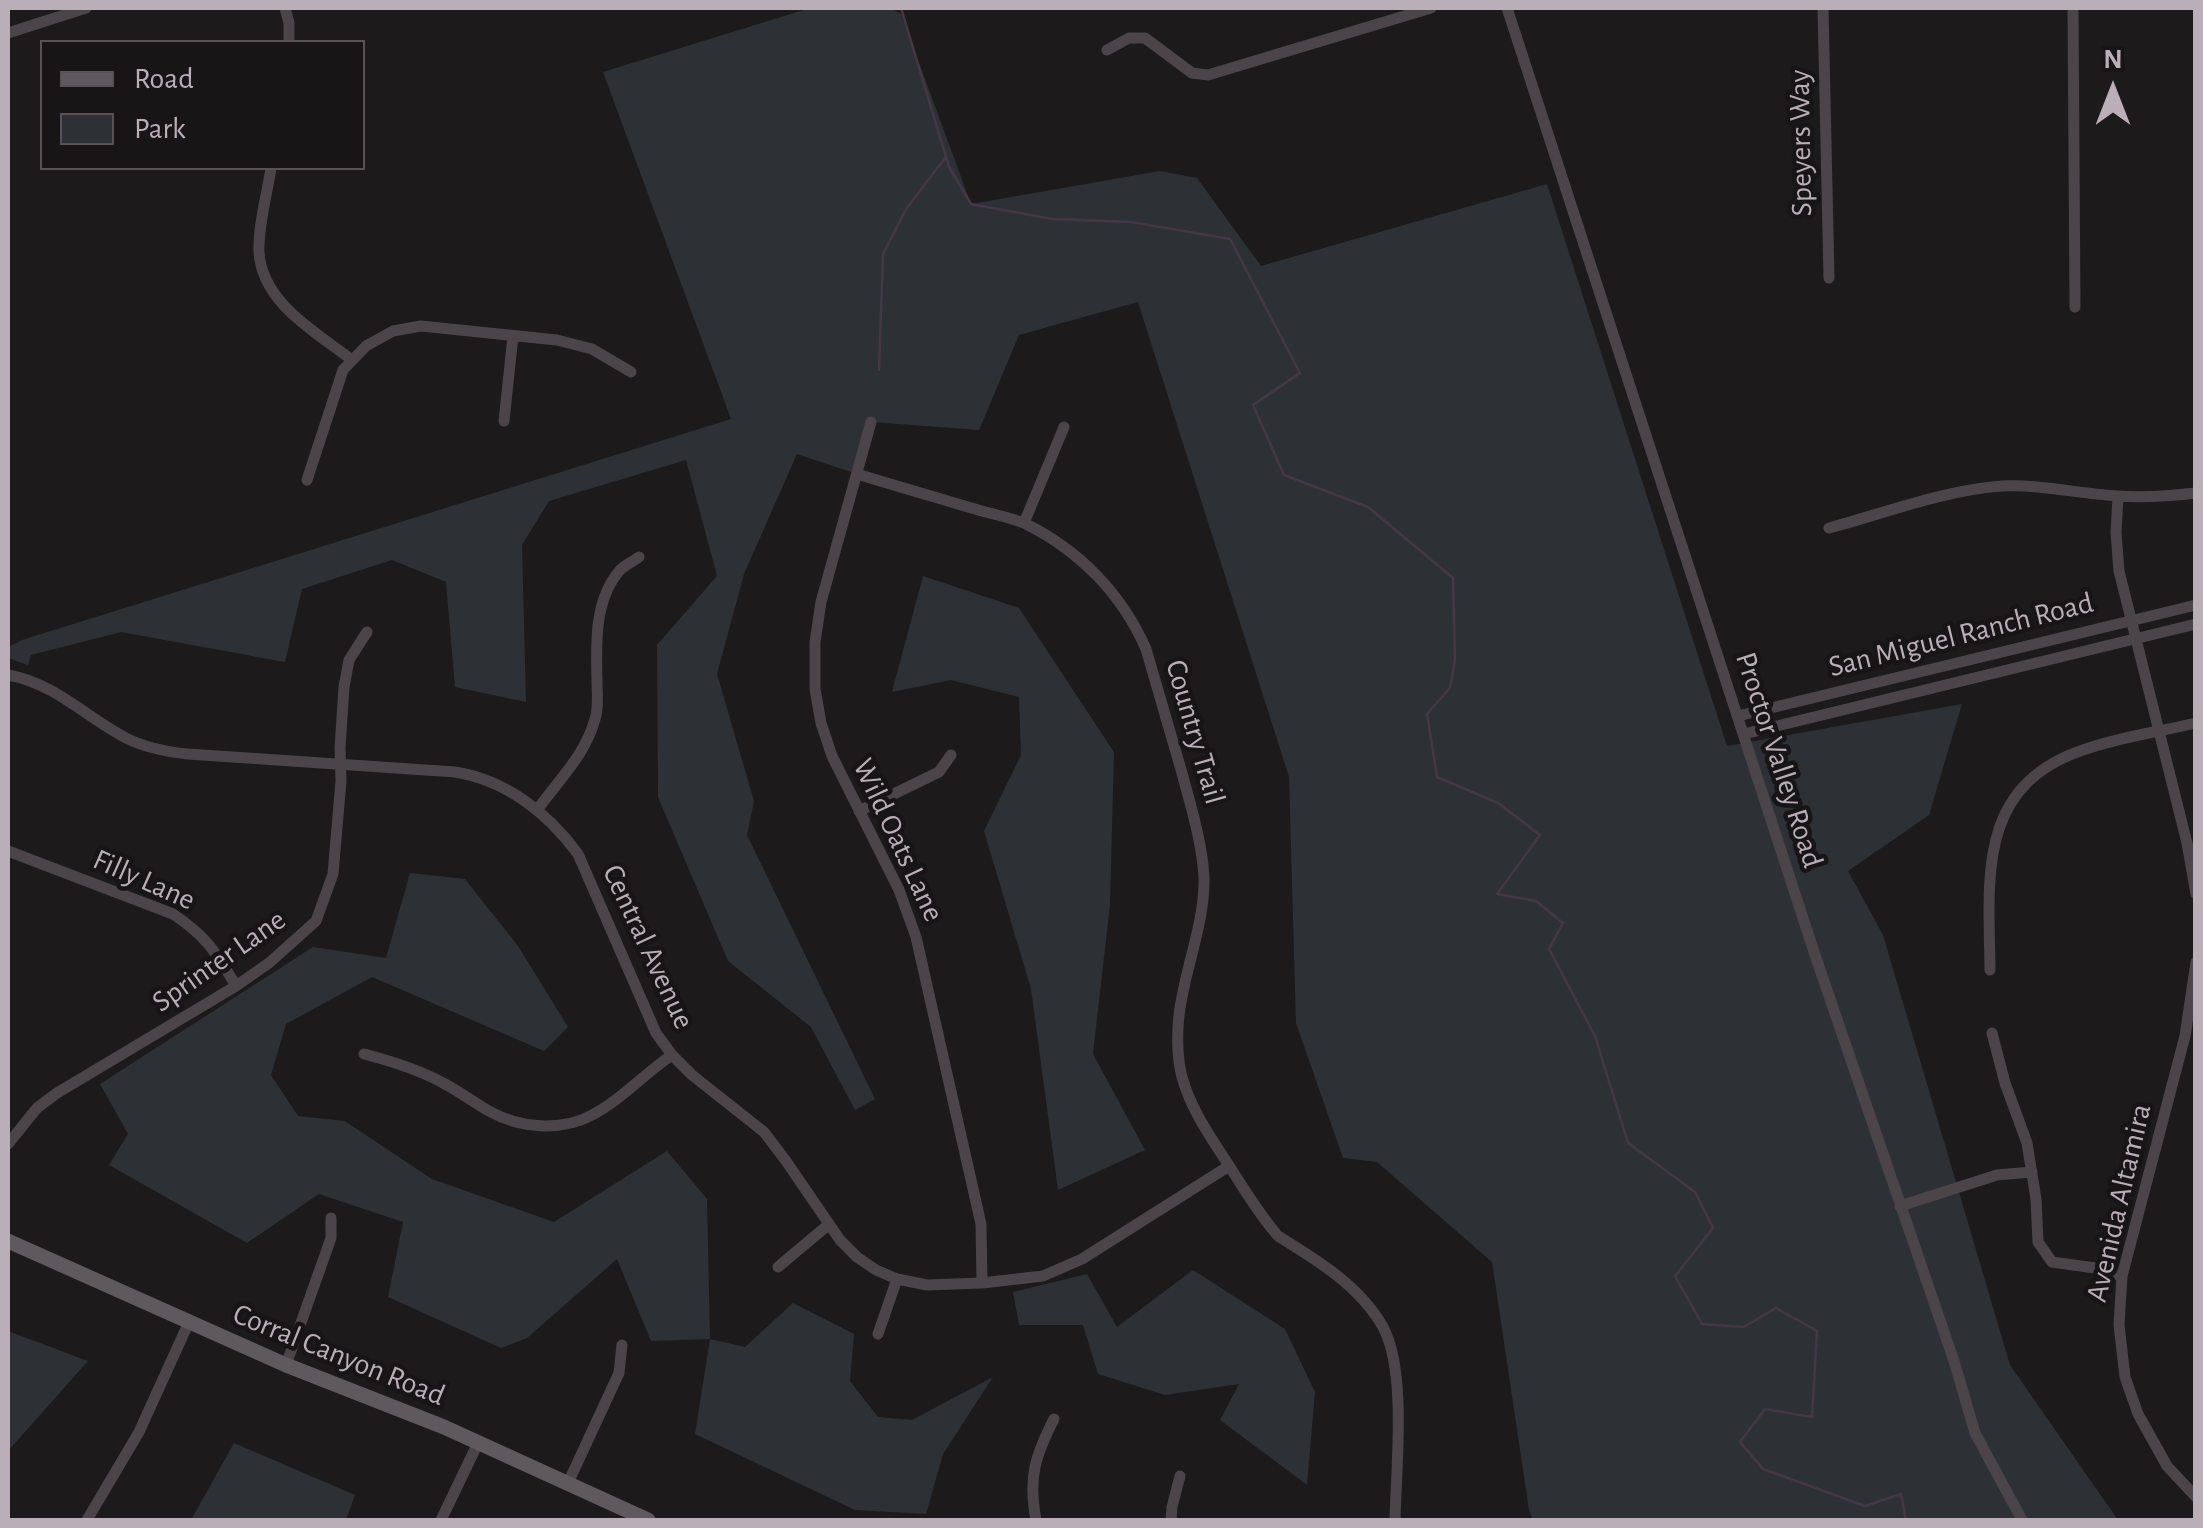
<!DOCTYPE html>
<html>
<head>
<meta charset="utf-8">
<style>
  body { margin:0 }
  #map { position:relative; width:2203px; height:1528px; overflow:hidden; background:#1c1a1b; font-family:"Alegreya Sans",sans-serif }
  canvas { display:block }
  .frame { position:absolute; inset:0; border:10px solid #baaeb8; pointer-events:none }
  .legend { position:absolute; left:40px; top:40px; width:325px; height:130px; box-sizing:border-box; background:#171516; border:2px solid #585257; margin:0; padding:12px 18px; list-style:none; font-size:30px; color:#baaeb8 }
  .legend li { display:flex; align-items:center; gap:20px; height:50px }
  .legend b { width:50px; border:2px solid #585257 }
  .north { position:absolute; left:2063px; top:40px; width:100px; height:100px; -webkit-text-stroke:8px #171516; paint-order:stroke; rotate:0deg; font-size:28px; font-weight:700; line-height:40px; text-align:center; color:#baaeb8 }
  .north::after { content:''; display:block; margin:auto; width:35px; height:45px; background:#baaeb8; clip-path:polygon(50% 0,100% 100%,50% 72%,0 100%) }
</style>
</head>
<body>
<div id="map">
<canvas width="2203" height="1528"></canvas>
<div class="frame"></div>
<ul class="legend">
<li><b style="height:12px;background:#5f585d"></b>Road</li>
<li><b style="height:28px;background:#2d3136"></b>Park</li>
</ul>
<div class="north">N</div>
</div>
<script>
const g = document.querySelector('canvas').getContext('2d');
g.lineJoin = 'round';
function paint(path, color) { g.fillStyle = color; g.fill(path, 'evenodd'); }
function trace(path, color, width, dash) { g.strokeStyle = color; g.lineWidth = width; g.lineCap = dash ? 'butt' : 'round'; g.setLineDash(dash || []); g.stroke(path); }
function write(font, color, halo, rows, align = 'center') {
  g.font = font + ' "Alegreya Sans",sans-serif'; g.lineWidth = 9; g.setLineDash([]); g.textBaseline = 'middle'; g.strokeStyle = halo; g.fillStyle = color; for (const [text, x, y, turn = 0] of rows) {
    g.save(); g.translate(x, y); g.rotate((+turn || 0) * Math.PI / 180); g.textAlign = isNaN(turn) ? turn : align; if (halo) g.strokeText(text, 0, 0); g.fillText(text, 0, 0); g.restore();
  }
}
paint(new Path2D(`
  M 810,8 L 891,8 L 901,14 L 971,204 L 1160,171 L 1197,178 L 1261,266 L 1547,184 L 1727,746 L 1962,704 L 1929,815 L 1848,871 L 1883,935 L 2010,1365 L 2118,1520 L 1533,1520 L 1529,1510 L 1492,1262 L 1377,1162 L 1343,1158 L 1296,1023 L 1289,777 L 1138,302 L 1019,335 L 979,430 L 871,422 L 857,474 L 797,454 L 744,574 L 717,674 L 754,801 L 747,835 L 875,1099 L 855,1110 L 811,1027 L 728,961 L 658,797 L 657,645 L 717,576 L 686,460 L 549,501 L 522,545 L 526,702 L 455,687 L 446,582 L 392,560 L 302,589 L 285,662 L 121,632 L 31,655 L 28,665 L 8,658 L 8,647 L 22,640 L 731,419 L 603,72 Z
  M 923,576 L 1019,608 L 1114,752 L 1110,904 L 1093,1054 L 1145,1150 L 1058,1190 L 1031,989 L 984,831 L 1021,755 L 1019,697 L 951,680 L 892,692 Z
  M 410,873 L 465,879 L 518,946 L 568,1027 L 544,1051 L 372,977 L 286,1024 L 271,1075 L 298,1116 L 345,1121 L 432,1179 L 554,1222 L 667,1151 L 707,1199 L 710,1339 L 745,1347 L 793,1303 L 854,1334 L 850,1381 L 878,1417 L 912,1420 L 993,1377 L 943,1454 L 926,1514 L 855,1510 L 695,1434 L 710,1339 L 651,1341 L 617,1259 L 527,1338 L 501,1348 L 388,1297 L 403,1222 L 319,1194 L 247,1243 L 109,1165 L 128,1134 L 100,1084 L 313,947 L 386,958 Z
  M 1193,1270 L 1285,1329 L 1315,1392 L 1307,1485 L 1220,1420 L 1239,1384 L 1165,1395 L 1098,1374 L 1083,1325 L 1019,1325 L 1013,1292 L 1087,1274 L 1117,1327 Z
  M 8,1331 L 88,1361 L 8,1451 Z
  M 234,1443 L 355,1495 L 346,1520 L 191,1520 Z`), '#2d3136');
trace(new Path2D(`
  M 901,8 L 949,167 L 971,204 L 1052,219 L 1131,222 L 1230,239 L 1300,373 L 1253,405 L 1284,475 L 1368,507 L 1453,578 L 1455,660 L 1450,688 L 1427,714 L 1437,777 L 1498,803 L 1540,835 L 1497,894 L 1536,901 L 1563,923 L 1549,949 L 1595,1036 L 1628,1143 L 1695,1192 L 1713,1228 L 1675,1276 L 1702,1324 L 1744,1327 L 1776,1308 L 1817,1331 L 1812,1417 L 1765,1409 L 1740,1442 L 1763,1469 L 1865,1506 L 1901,1494 L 1906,1520
  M 879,370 L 883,254 L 906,209 L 946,157`), '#453746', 2.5);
trace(new Path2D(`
  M 285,8 L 289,23 L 289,42
  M 1507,8 L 1815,955 L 1954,1361 L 1975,1433 L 2022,1520
  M 1823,8 L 1829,278
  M 2073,8 L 2075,307
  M 8,33 L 86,8
  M 1107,50 L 1129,38 L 1145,38 L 1192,73 L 1208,75 L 1431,8
  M 271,168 C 267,195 258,225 259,252 C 262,303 316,332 352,360
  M 504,421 L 513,336
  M 871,422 L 821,602 L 815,642 L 815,689 L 821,723 L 832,756 L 899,890 L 916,937 L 981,1224 L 982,1283
  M 857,474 C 896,486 935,497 975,509 C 991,514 1010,517 1026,524 C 1080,551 1122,594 1146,649 C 1158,690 1170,732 1182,773 C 1191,807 1202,842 1204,877 C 1205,918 1189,958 1182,997 C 1177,1020 1176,1050 1181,1073 C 1189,1107 1211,1138 1230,1167 C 1245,1191 1260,1215 1278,1236 C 1317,1260 1360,1286 1383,1327 C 1407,1372 1396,1468 1395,1520
  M 307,480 L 343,370 L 366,346 L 393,331 L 421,326 L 557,340 L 592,349 L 631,372
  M 2118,496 L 2116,533 L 2119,571 L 2187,843 L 2196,894
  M 1024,523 L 1064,427
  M 1829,528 C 1885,513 1944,490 2002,486 C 2041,484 2080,494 2118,496 C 2144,498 2170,496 2196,493
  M 8,675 C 54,683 86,717 126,738 C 146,748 167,752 188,754 L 455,772 C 506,780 548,813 578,854 L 656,1033 L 672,1055 L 692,1075 L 764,1132 L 786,1161 L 840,1240 L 857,1257 L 876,1270 L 897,1279 L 927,1285 L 982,1283 L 1043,1276 L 1082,1259 L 1229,1166
  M 1738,716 L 2196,605
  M 1744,734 L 2196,624
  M 538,809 C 559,779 585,756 595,719 C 599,707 597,693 597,681 C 596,644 594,600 620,570 C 625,565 634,561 639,557
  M 859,811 L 939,772 L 951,755
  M 8,851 L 173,914 C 206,936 216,952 236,986
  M 2196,962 L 2185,1036 L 2122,1276 L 2119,1325 L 2125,1377 L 2138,1414 L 2167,1466 L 2196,1497
  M 1990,970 C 1989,879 1976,786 2083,750 C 2119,737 2158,732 2196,723
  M 1992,1033 L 2005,1083 L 2027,1143 L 2036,1199 L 2038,1242 L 2052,1262 L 2095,1268 L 2122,1276
  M 364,1054 C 391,1061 418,1069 443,1083 C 459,1091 473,1102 489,1111 C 519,1128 561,1132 592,1115 C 620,1101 645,1073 672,1055
  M 8,1144 L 37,1108 L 57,1093 L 236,986 L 269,963 L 316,921 L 333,874 L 341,781 L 340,748 L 344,687 L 349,660 L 367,632
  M 1900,1206 L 1997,1175 L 2032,1172
  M 778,1267 L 828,1225
  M 878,1334 L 897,1279
  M 286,1365 L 331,1238 L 331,1218
  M 568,1483 L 619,1373 L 622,1345
  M 87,1520 L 139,1432 L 189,1322
  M 441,1520 L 478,1443
  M 1036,1520 C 1028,1478 1035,1456 1054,1419
  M 1171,1520 L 1172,1507 L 1180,1476`), '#4b4549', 11);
trace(new Path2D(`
  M 8,1241 L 286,1365 L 444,1427 L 648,1520`), '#5f585d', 15);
write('30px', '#baaeb8', '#171516', [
  ["Speyers Way",1801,143,-91],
  ["San Miguel Ranch Road",1961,635,-14],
  ["Country Trail",1195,732,74],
  ["Proctor Valley Road",1779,760,72],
  ["Wild Oats Lane",898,840,65],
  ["Filly Lane",144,880,24],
  ["Central Avenue",648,947,65],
  ["Sprinter Lane",219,961,-35],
  ["Avenida Altamira",2119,1203,-77],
  ["Corral Canyon Road",339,1355,22]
]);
</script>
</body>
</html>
